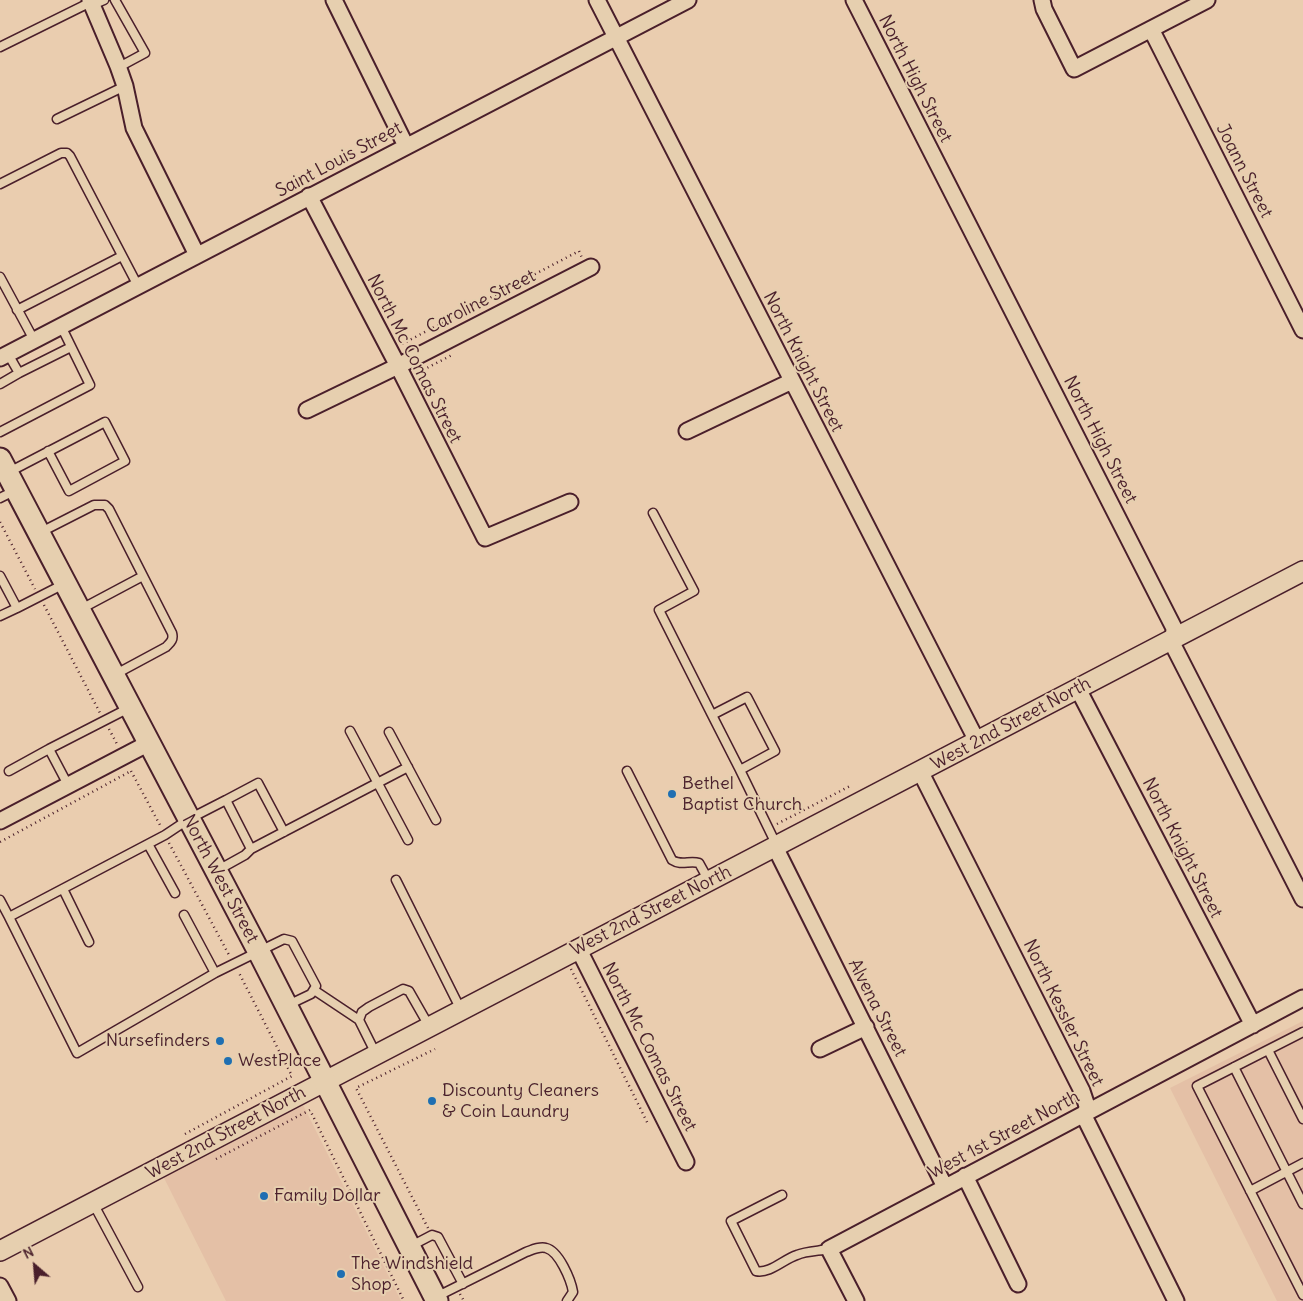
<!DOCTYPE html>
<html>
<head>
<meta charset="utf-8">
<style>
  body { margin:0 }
  #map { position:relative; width:1303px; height:1301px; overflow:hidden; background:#eacdaf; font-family:Delius,sans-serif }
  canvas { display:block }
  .north { position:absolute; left:10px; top:1241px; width:50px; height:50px; -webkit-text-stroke:4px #e6cfaf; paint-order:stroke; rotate:333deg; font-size:14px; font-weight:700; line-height:20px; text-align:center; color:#4a1f2b }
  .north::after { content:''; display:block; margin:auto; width:18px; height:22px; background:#4a1f2b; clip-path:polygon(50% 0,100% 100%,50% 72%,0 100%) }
</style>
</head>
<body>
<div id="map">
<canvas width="1303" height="1301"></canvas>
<div class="north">N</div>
</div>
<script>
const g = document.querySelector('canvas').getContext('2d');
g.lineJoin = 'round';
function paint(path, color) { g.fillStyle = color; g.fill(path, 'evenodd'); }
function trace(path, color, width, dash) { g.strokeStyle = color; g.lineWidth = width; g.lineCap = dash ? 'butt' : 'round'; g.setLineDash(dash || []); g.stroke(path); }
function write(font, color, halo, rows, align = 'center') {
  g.font = font + ' Delius,sans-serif'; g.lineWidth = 4; g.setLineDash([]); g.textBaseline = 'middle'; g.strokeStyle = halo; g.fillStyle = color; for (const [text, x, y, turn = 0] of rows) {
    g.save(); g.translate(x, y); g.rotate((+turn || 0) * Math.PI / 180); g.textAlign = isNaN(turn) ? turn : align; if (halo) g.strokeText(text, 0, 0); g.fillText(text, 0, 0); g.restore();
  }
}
paint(new Path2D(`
  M 1303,1021 L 1303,1301 L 1277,1301 L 1170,1088 Z
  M 303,1105 L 401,1301 L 226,1301 L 163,1176 Z`), '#e4c0a6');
const service = new Path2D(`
  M 115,0 L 145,53 L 119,67
  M 92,5 L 104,0
  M 0,47 L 91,2
  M 57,119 L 125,86
  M 0,184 L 61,153 L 67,153 L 70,156 L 138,286
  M 0,277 L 34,340
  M 17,310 L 122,256
  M 8,354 L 19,373 L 71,347
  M 0,384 L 19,373
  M 0,432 L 90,385 L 61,326
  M 9,472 L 105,422 L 125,461 L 69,491 L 48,451
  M 0,498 L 14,491
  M 653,513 L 694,591 L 659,610 L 712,715 L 747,697 L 775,751 L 740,770 L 777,846
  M 41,532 L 94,505 L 105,505 L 109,509 L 172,633 C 174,640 170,643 166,647 L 114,675
  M 0,576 L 17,608 L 64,584
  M 81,609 L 143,576
  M 0,616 L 17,608
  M 712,715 L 740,770
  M 350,731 L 408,840
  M 389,732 L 436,820
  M 9,771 L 49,749
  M 627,771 L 672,860 C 681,866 690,860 699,863 L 709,881
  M 68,785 L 49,749 L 129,708
  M 226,800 L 258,783 L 284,832
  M 148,844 L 175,893
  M 251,849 L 408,767
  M 396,880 L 461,1010
  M 63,889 L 89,942
  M 0,900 L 9,917 L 165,835 L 189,819 L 226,800 L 251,849 L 245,855 L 218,870
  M 184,915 L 215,973 L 284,939 L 292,941 L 316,986 L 311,994 L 288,1005
  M 9,917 L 77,1053 L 215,973
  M 314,990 L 359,1020
  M 1303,1032 L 1197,1086 L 1303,1295
  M 1268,1050 L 1303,1119
  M 376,1054 L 359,1020 L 362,1012 L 369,1007 L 403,989 L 409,991 L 429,1026
  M 1234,1067 L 1303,1204
  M 1250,1191 L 1303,1163
  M 782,1195 L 731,1221 L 756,1271 C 770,1274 784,1259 797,1255 C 806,1251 819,1251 829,1249
  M 93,1203 L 138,1287
  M 411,1246 L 432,1235 L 438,1237 L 463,1284
  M 436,1297 L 526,1252 C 532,1250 539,1246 546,1248 C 559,1251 571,1280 573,1292 L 567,1301`);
const minor = new Path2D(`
  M 90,0 L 118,66 L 125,86 L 134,128 L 197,255
  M 334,0 L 406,146
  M 597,0 L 977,741
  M 854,0 L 1174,628 L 1173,645 L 1303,899
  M 1042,0 L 1044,9 L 1074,69 L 1207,0
  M 1151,29 L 1303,330
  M 309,196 L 398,366 L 485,538 L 570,502
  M 0,358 L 688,0
  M 307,410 L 398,366 L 591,267
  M 687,431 L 792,381
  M 1078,689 L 1253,1025
  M 920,771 L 1082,1091 L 1087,1106 L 1085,1118 L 1176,1301
  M 0,821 L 149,743
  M 775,847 L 945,1187
  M 578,948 L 686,1162
  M 820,1049 L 866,1027
  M 965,1176 L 1018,1284
  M 0,1286 L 8,1301
  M 856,1301 L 829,1249 L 1303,998`);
const tertiary = new Path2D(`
  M 0,1251 L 1303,571`);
const secondary = new Path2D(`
  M 0,459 L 259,952 L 437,1301`);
trace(service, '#4a1f2b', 11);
trace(minor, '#4a1f2b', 19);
trace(tertiary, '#4a1f2b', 22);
trace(secondary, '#4a1f2b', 25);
trace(new Path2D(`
  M 402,344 L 579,251 L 582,258
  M 423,370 L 452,355
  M 0,522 L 35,589
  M 44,605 L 100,713
  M 109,729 L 117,744
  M 131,771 L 161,827
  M 777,824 L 852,785
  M 0,842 L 131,771
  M 169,843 L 229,955
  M 571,969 L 648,1124
  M 185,1134 L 292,1076 L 238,971
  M 216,1159 L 310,1110 L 404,1301
  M 428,1228 L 356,1088 L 435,1049
  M 460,1294 L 464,1301`), '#4a1f2b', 2.5, [1, 4]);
trace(service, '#e6cfaf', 8);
trace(minor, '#e6cfaf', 15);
trace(tertiary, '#e6cfaf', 19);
trace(secondary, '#e6cfaf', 21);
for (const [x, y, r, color] of [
  [672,794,5,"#1f6fb2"],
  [220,1041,5,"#1f6fb2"],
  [228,1061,5,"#1f6fb2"],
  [432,1101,5,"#1f6fb2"],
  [264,1196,5,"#1f6fb2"],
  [341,1274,5,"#1f6fb2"]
]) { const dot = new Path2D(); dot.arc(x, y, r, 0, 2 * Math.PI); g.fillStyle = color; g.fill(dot); trace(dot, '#e6cfaf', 2); }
write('18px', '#4a1f2b', '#e6cfaf', [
  ["North High Street",915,79,63],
  ["Saint Louis Street",339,160,-28],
  ["Joann Street",1244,171,63],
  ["Caroline Street",481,302,-27],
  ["North Mc Comas Street",414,359,63],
  ["North Knight Street",803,362,63],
  ["North High Street",1100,440,63],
  ["West 2nd Street North",1011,724,-28],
  ["North Knight Street",1182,848,63],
  ["North West Street",220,879,62],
  ["West 2nd Street North",651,911,-27],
  ["Alvena Street",877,1008,63],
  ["North Kessler Street",1063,1013,64],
  ["North Mc Comas Street",649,1047,63],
  ["West 2nd Street North",226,1133,-28],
  ["West 1st Street North",1004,1135,-28]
]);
write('18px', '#4a1f2b', '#e6cfaf', [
  ["Bethel",682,784],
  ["Baptist Church",682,805],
  ["Nursefinders",210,1041,"right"],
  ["WestPlace",238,1061],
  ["Discounty Cleaners",442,1091],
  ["& Coin Laundry",442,1112],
  ["Family Dollar",274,1196],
  ["The Windshield",351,1264],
  ["Shop",351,1285]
], 'left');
</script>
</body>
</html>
